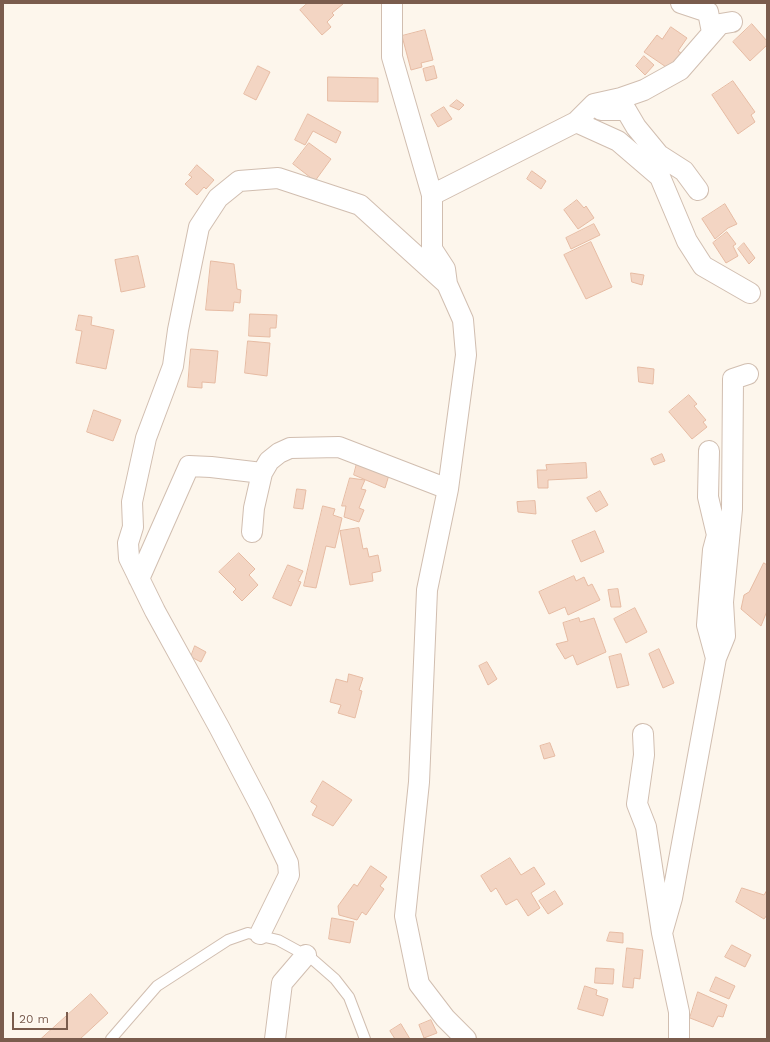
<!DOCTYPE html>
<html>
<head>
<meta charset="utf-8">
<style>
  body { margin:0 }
  #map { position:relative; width:770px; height:1042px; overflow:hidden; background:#fdf6ec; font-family:"Work Sans",sans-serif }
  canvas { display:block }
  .frame { position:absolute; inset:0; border:4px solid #7a5c4d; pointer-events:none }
  .scale { position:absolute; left:12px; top:1012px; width:56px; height:18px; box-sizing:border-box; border:2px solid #7a5c4d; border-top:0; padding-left:5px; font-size:12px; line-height:14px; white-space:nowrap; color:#7a5c4d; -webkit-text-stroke:3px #fffaf3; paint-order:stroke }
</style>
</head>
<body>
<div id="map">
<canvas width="770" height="1042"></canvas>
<div class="frame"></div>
<div class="scale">20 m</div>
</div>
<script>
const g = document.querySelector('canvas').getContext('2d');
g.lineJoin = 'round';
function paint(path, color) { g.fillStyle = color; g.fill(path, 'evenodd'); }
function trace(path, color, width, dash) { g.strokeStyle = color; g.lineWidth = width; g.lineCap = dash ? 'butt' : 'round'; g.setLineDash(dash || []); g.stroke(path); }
const building = new Path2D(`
  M 308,3 L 342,3 L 343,4 L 332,13 L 334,15 L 327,22 L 331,27 L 322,35 L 300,10 Z
  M 752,24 L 767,41 L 767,45 L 750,61 L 733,42 Z
  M 671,27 L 687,38 L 678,51 L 681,53 L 669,69 L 644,52 L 657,35 L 662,39 Z
  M 425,30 L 433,60 L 421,63 L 422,67 L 411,70 L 402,36 Z
  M 644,56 L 654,65 L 645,75 L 636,66 Z
  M 258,66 L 270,72 L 256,100 L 244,94 Z
  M 434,66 L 437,78 L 426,81 L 423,69 Z
  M 328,77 L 378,78 L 378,102 L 328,101 Z
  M 733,81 L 755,112 L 751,115 L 755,122 L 738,134 L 712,95 Z
  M 457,100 L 464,105 L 459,110 L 450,106 Z
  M 444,107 L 452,119 L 438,127 L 431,115 Z
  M 308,114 L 341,132 L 336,143 L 313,131 L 305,145 L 295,140 Z
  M 309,143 L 331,159 L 315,181 L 293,164 Z
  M 197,165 L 214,180 L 206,189 L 204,187 L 197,195 L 185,184 L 192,177 L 189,175 Z
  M 532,171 L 546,181 L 541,189 L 527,179 Z
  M 577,200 L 584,208 L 586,206 L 594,218 L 578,229 L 564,210 Z
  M 725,204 L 737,224 L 728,228 L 715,239 L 702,219 Z
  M 594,224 L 600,235 L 571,249 L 566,238 Z
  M 727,232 L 736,244 L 733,246 L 738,256 L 726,263 L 713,243 Z
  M 591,242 L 612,287 L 586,299 L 564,255 Z
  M 744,243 L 755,258 L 749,264 L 738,249 Z
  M 138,256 L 145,287 L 121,292 L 115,260 Z
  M 211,261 L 234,264 L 237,289 L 241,290 L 240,303 L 234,302 L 233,311 L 206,310 Z
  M 631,273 L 644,275 L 642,285 L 632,282 Z
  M 250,314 L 277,315 L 276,328 L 270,328 L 270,337 L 249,336 Z
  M 79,315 L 92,317 L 91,325 L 114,330 L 106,369 L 76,363 L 82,331 L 76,330 Z
  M 248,341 L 270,343 L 267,376 L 245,373 Z
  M 191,349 L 218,351 L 215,383 L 202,382 L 202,388 L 188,387 Z
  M 638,367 L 654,369 L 653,384 L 639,382 Z
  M 689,395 L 697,404 L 694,406 L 706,420 L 703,422 L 707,427 L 692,439 L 669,412 Z
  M 94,410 L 121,420 L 113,441 L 87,432 Z
  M 662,454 L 665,461 L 654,465 L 651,459 Z
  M 357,463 L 389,475 L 385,488 L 354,475 Z
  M 586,463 L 587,478 L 548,480 L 548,488 L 538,488 L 537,470 L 547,470 L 546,465 Z
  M 350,478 L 365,480 L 361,489 L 366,490 L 359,508 L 364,510 L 359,522 L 344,517 L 346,506 L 342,506 Z
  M 297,489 L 306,490 L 303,509 L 294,508 Z
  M 600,491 L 608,505 L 596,512 L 587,498 Z
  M 535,501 L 536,514 L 518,512 L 517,502 Z
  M 323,506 L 335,509 L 333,515 L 342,518 L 335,548 L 326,546 L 316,588 L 304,586 Z
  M 359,528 L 363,549 L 367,548 L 369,557 L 378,555 L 381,571 L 372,573 L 373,581 L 350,585 L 340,531 Z
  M 595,531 L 604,552 L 581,562 L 572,541 Z
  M 239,553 L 255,569 L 249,575 L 258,585 L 242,601 L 233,592 L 236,589 L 219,572 Z
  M 764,563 L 767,565 L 767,611 L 761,626 L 741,609 L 744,595 L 749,592 Z
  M 288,565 L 303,571 L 298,581 L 301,582 L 291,606 L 273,598 Z
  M 574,576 L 576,581 L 584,577 L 588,586 L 592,584 L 600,600 L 568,615 L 565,607 L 549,614 L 539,592 Z
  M 618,589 L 621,607 L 611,607 L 608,590 Z
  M 635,608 L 647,632 L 626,643 L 614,619 Z
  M 579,618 L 580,622 L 594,618 L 606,652 L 577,665 L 573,655 L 565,659 L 556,644 L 568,641 L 563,623 Z
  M 195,646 L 206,652 L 201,662 L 191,657 Z
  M 659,649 L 674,683 L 663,688 L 649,654 Z
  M 621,654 L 629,685 L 617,688 L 609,657 Z
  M 487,662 L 497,679 L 488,685 L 479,666 Z
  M 349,674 L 363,678 L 359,690 L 362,691 L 355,718 L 338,713 L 341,705 L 330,702 L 336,679 L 347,682 Z
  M 550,743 L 555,756 L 544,759 L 540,746 Z
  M 323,781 L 352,800 L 333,826 L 312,815 L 317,806 L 311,802 Z
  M 510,858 L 521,875 L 534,867 L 545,884 L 531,893 L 540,908 L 528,916 L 517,899 L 506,905 L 496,888 L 491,892 L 481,876 Z
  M 371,866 L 387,877 L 380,886 L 384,889 L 366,915 L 362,912 L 357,920 L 339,915 L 338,906 L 354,884 L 357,886 Z
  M 742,888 L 764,895 L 767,890 L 767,915 L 764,919 L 736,902 Z
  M 555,891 L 563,904 L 548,914 L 539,901 Z
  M 332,918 L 354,922 L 350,943 L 329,939 Z
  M 610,932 L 623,933 L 623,943 L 607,941 Z
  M 732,945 L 751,955 L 745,967 L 725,957 Z
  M 627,948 L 643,950 L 640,979 L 634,978 L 633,988 L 623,987 Z
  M 596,968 L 614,969 L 613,984 L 595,983 Z
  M 716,977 L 735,986 L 729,999 L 710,991 Z
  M 585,986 L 597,990 L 596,995 L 608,999 L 603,1016 L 578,1009 Z
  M 698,992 L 727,1005 L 723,1017 L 718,1016 L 713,1027 L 690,1018 Z
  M 91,994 L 108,1013 L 80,1039 L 41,1039 Z
  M 431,1020 L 437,1033 L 424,1038 L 419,1025 Z
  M 401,1024 L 410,1039 L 395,1039 L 390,1031 Z`);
paint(building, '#f3d5c3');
trace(building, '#e6bba3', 1);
const lane = new Path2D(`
  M 111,1039 L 157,986 L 228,940 L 248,933 L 278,940 L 311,958 L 335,979 L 349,997 L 365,1039`);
const street = new Path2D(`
  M 392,3 L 392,57 L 432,195
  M 681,3 L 708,12 L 712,32
  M 601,110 L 626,110 L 636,127 L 659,155 L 684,171 L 698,190
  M 576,122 L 618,141 L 660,177 L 687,241 L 703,266 L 750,293
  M 262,473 L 269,461 L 279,453 L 290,448 L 339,447 L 448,489
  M 139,579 L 189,466 L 211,467 L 262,473 L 254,508 L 252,532
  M 716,658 L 725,636 L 723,602 L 732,509 L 733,379 L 748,374
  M 643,734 L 644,755 L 637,804 L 646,827 L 662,933 L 679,1012 L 679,1039
  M 662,933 L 672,898 L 716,658 L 707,625 L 713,550 L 717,535 L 708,497 L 709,451
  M 260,934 L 289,875 L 288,863 L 261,807 L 219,727 L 155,611 L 129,558 L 128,543 L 133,527 L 132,502 L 146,438 L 173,366 L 178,330 L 199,227 L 218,198 L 239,181 L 278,178 L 360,205 L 446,283
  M 275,1039 L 282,983 L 306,955
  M 466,1039 L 445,1018 L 419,984 L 405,916 L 419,782 L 427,590 L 448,489 L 466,355 L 463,320 L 447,284 L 445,269 L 432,249 L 432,195 L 576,122 L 594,104 L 621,98 L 644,90 L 680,70 L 720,24 L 732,22`);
trace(lane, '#d1beb0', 12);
trace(street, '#d1beb0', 22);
trace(lane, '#fff', 10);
trace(street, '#fff', 20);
</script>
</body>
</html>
